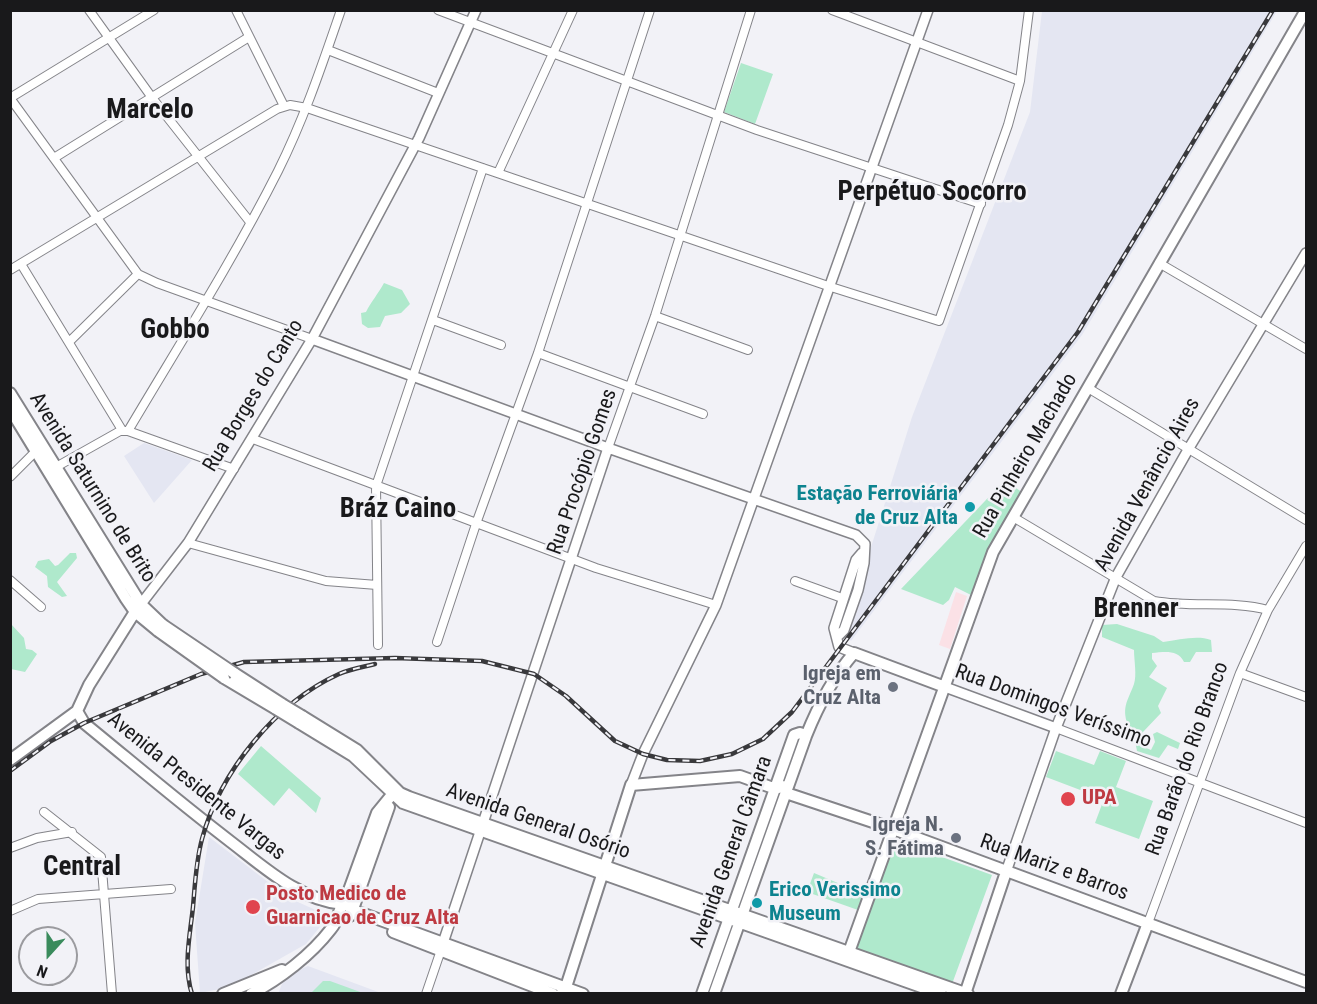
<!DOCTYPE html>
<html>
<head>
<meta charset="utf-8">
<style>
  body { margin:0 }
  #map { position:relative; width:1317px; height:1004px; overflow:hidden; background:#f2f2f7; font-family:"Roboto Condensed",sans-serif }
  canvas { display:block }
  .frame { position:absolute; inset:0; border:12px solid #19191b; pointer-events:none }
  .north { position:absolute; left:18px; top:926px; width:60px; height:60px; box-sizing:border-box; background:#f2f2f7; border:2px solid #9b9b9f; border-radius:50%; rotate:201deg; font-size:16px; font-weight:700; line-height:24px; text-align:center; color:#19191b }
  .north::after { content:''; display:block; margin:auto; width:21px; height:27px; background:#3a8b5c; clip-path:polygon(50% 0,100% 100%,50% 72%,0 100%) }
</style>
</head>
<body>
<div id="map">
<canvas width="1317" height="1004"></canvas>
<div class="frame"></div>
<div class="north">N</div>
</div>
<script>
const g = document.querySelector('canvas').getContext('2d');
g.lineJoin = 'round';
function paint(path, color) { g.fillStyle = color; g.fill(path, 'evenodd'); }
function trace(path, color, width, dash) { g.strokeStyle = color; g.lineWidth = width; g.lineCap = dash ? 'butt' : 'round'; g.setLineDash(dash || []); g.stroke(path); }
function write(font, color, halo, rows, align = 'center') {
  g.font = font + ' "Roboto Condensed",sans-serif'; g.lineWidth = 5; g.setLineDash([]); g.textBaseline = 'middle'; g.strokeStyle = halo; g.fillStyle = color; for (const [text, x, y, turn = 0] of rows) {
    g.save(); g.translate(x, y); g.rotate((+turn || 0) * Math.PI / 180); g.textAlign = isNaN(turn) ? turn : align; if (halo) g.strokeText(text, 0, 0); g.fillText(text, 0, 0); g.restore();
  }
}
paint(new Path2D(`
  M 956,592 L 967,596 L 950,649 L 939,645 Z`), '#fbe1e6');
paint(new Path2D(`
  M 1042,11 L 1277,11 L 1082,335 L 851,641 L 841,629 L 872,544 L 912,417 L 1030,112 Z
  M 144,443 L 192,460 L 154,503 L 124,456 Z
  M 209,837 L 289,898 L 329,916 L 306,944 L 230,987 L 200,993 L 195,923 Z
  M 308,966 L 381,993 L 278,994 L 285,976 Z`), '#e4e6f2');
paint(new Path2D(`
  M 741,63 L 773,74 L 755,124 L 724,112 Z
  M 384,283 L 402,290 L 410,304 L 401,313 L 385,316 L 380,327 L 368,328 L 362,324 L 361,313 L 366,312 C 371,302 378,294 384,283 Z
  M 1005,480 L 1023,493 L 973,596 L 955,587 L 949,600 L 943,605 L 901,589 Z
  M 70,553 L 76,553 L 77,558 L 57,582 L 67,596 L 62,597 L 48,587 L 47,576 L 35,567 L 38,561 L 49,559 L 55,566 L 58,565 Z
  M 11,624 L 24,638 L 26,649 L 32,650 L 37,654 L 25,672 L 11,669 Z
  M 1117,624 L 1154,636 L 1163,642 C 1179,640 1197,635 1211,640 L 1212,652 L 1196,652 L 1190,662 L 1184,662 C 1178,649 1164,652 1152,653 L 1152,659 L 1157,666 L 1149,677 L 1167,688 L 1158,706 L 1161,713 L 1143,732 L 1139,745 L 1151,750 L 1155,742 L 1153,734 L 1157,732 L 1180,743 L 1178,749 L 1168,745 L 1159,758 L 1137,751 L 1134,736 L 1136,732 L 1129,729 C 1121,707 1127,703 1134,684 C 1137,675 1134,660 1134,650 L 1102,637 L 1102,625 Z
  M 261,746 L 321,798 L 316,813 L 289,788 L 274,806 L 238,774 Z
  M 1056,751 L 1094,765 L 1100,751 L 1126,761 L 1116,787 L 1153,801 L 1139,839 L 1095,823 L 1104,799 L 1046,777 Z
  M 892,839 L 992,875 L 952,984 L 853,947 Z
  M 814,873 L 864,894 L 858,910 L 807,892 Z
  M 323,981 L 330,981 L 363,993 L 311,993 Z`), '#afe9cc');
const minor = new Path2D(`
  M 89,10 L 153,99 L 250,222
  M 154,10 L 10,98 L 138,274 L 157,283 L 312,339
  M 236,10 L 284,106
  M 438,10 L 757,130 L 981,204
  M 832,10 L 1020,81
  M 328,50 L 438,93
  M 54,158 L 249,37
  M 498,173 L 573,10
  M 1159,263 L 1306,349
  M 21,264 L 122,430
  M 10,270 L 277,109 L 290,105 L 307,108 L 831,287 L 939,321 L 1008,125 L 1020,81 L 1029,10
  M 655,316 L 748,350
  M 433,320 L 501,345
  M 69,342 L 138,274
  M 538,353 L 703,414
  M 1088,388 L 1306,520
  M 128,431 L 234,469
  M 253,439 L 596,568 L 716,605
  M 608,448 L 655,316 L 751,10
  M 56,467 L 120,431 L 128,431 C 179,345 233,260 278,171 C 304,119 322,65 341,10
  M 10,477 L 36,451
  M 1013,517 L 1154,601 C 1192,608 1232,600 1268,610
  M 188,543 L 326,581 L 377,585
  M 10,580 L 41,607
  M 795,581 L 842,598
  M 437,642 L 477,521 L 538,353 L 650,10
  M 378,645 L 376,486 L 483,168
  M 1240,673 L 1306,697
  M 1056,728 L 1306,823
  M 44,812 L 101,857 L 112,994
  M 10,848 L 37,838 L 72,832
  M 10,911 L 38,899 L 171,889
  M 1148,923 L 1240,673 L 1268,610 L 1306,546
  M 426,994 L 441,950`);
const tertiary = new Path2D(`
  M 312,339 L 608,448 L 856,535 L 865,544 L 864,563 L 858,590 L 844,630 L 837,637
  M 141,604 L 188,543 L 312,339 L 419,138 L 476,10
  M 854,653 L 839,647 L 834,628 L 856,560 L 862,553
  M 945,687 L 1056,728
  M 631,785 L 643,754 L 716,605 L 928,10
  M 1006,872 L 1056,728 L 1116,577 L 1189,448 L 1306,253
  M 439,947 L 443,943 L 608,448`);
const secondary = new Path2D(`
  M 10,393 L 141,604 L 163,625
  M 10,409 L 126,599 L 135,612 L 158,631
  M 234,673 L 282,704
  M 224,678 L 276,709
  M 77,711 L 84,723 C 133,763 181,804 231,842 C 265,868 299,900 343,904
  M 302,716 L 357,750 L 400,793 L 409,797 L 968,994
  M 299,723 L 353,756 L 403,803 L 941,994
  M 10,760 L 77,711 L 89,685 L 138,607
  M 344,904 L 377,813 L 395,791
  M 353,909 L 389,807
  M 353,910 L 583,994
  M 393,932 L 553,994
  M 849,952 L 993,552 L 1306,10
  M 223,994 L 282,970
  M 251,994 C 280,979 311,955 331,929 C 338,921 338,911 343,904 L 352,906 L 350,916 L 345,917 L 341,914
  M 561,994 L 566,987 L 631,785 L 740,776 L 776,789 L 783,786 L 786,793 L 885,826 L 1306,982
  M 702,994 L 794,735 L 800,733 L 806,736
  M 714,994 L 806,736 C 818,706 833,677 854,653 L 945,687
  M 965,994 L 1006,872
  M 1121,994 L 1148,923`);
trace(minor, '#848489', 10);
trace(tertiary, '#848489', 12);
trace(secondary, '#848489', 14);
trace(minor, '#fff', 8);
trace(tertiary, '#fff', 9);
trace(secondary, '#fff', 10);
const rail = new Path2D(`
  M 10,771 L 51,741 L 84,723 L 201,674 L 244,662 L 395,658 L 482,661 L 534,674 L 566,696 L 615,741 L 643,754 L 667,760 L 700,761 L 732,754 L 763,739 L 792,712 L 1078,332 L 1273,10
  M 192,994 C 183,966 190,935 193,907 C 195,884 196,861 202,839 C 220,772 275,703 339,674 C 350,669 363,667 375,664`);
trace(rail, '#39393c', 4.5);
trace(rail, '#f2f2f7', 2, [7]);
const secondaryBridge = new Path2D(`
  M 163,625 L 234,673
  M 158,631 L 224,678
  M 282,704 L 302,716
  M 276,709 L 299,723`);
trace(secondaryBridge, '#848489', 14, []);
trace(secondaryBridge, '#fff', 10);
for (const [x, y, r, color] of [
  [970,507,6,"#0f9aa8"],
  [893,687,6,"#6b7280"],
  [1068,799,8,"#e0444e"],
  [956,838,6,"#6b7280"],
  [757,903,6,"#0f9aa8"],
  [253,907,8,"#e0444e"]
]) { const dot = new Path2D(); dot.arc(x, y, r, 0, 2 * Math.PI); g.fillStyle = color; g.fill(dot); trace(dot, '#f2f2f7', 2); }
write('21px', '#19191b', '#f2f2f7', [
  ["Rua Borges do Canto",254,396,-59],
  ["Rua Pinheiro Machado",1026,456,-60],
  ["Rua Procópio Gomes",583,472,-71],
  ["Avenida Venâncio Aires",1148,485,-61],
  ["Avenida Saturnino de Brito",92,488,58],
  ["Rua Domingos Veríssimo",1053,707,20],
  ["Rua Barão do Rio Branco",1188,759,-70],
  ["Avenida Presidente Vargas",196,787,39],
  ["Avenida General Osório",538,822,19],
  ["Avenida General Câmara",732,852,-70],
  ["Rua Mariz e Barros",1054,868,20]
]);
write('bold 21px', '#0d838f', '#f2f2f7', [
  ["Estação Ferroviária",958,495],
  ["de Cruz Alta",958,519],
  ["Erico Verissimo",769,891,"left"],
  ["Museum",769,915,"left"]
], 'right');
write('bold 21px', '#5b616d', '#f2f2f7', [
  ["Igreja em",881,675],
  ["Cruz Alta",881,699],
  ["Igreja N.",944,826],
  ["S. Fátima",944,850]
], 'right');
write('bold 21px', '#be3a42', '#f2f2f7', [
  ["UPA",1082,799],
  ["Posto Medico de",266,895],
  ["Guarnicao de Cruz Alta",266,919]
], 'left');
write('bold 27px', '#19191b', '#f2f2f7', [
  ["Marcelo",150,111],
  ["Perpétuo Socorro",932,193],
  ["Gobbo",175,331],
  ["Bráz Caino",398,510],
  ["Brenner",1136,610],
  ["Central",82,868]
]);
</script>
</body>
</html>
